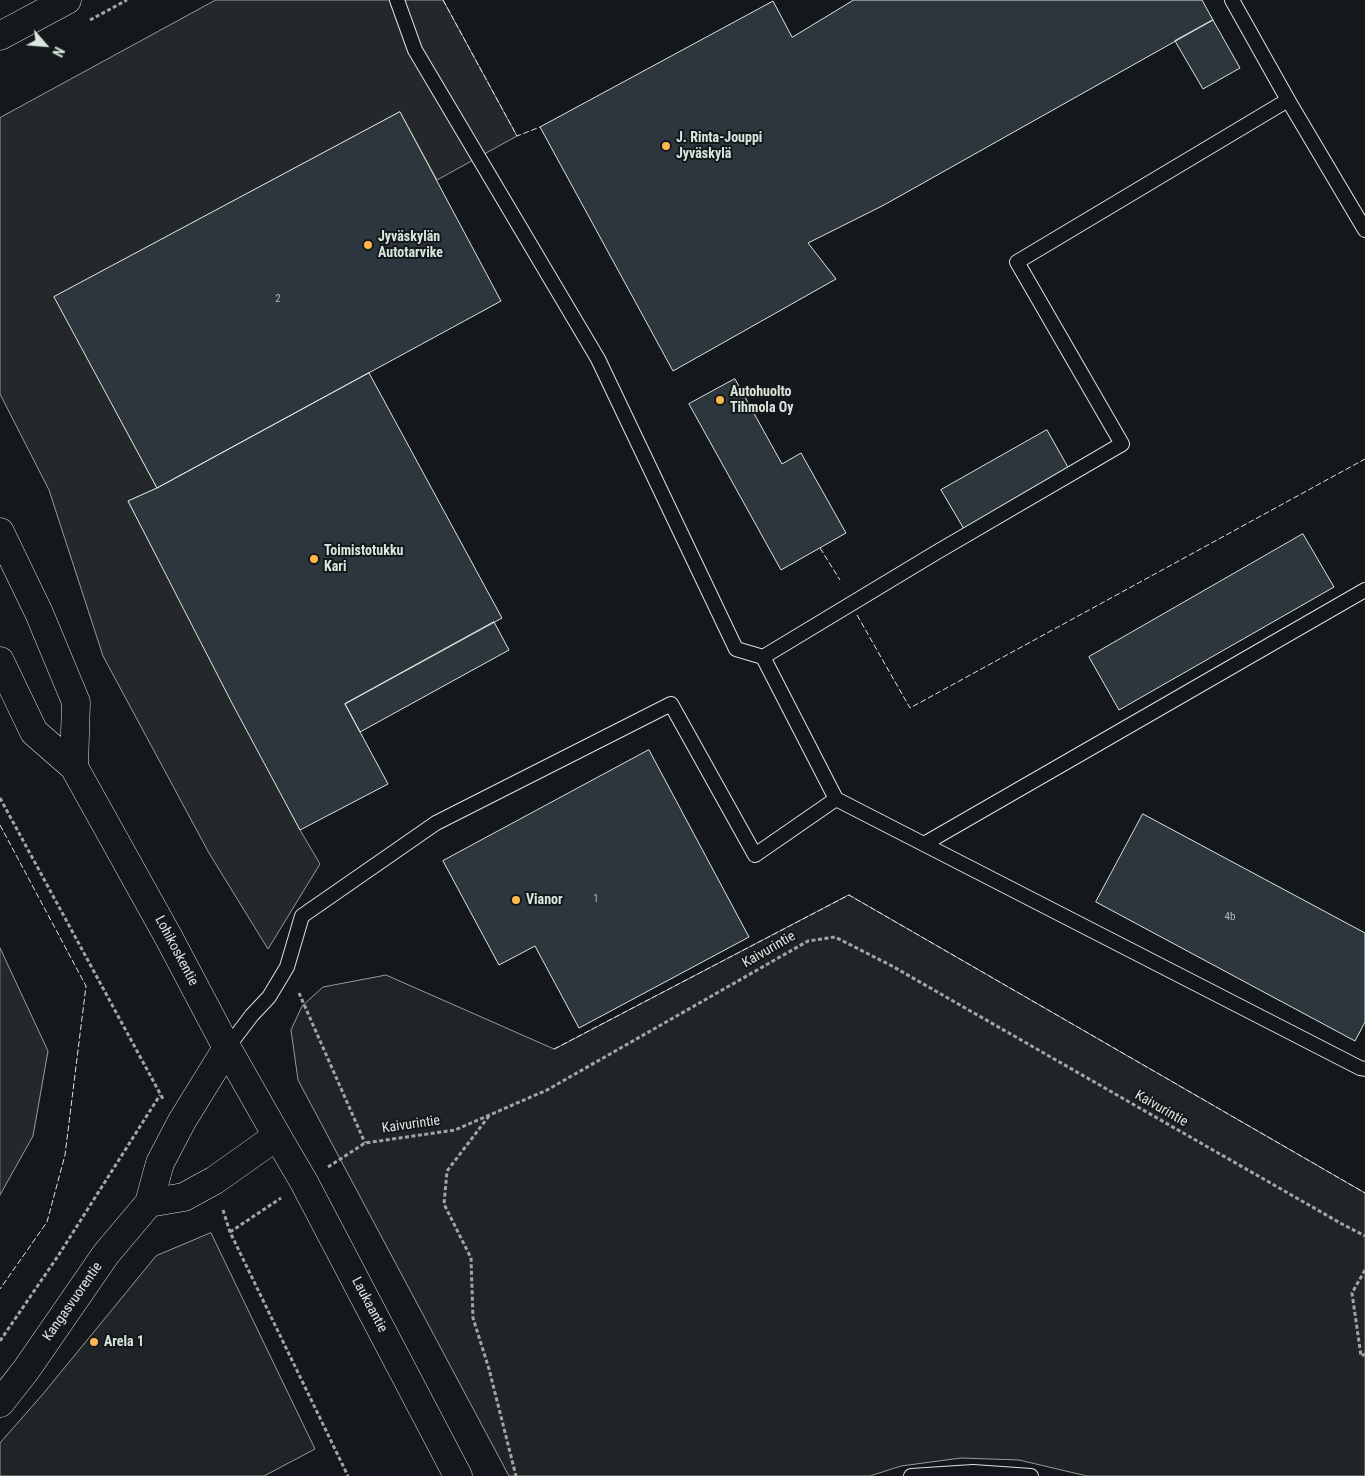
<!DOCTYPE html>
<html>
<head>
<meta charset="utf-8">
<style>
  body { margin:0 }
  #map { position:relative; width:1365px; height:1476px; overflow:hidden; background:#14181c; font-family:"Roboto Condensed",sans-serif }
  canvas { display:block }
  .north { position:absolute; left:20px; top:20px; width:50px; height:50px; -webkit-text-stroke:4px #14181c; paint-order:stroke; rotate:117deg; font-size:14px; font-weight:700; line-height:20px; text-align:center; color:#d8e6dc }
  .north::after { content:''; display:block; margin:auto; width:18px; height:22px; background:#d8e6dc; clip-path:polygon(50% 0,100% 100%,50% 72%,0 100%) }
</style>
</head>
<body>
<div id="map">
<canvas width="1365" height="1476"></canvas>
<div class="north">N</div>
</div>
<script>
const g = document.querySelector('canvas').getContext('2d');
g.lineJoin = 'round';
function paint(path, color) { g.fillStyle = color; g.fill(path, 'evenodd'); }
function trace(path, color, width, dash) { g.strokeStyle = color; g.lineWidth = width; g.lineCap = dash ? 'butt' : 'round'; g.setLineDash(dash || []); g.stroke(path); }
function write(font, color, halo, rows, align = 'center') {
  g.font = font + ' "Roboto Condensed",sans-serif'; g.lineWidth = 4; g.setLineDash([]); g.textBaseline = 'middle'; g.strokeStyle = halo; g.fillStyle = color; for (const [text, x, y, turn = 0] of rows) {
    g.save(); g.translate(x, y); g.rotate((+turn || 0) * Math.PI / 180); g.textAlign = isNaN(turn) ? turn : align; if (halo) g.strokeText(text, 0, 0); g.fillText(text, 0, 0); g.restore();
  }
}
const green = new Path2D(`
  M 849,895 L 1365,1193 L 1365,1476 L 1087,1476 L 1019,1460 L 961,1458 L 901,1466 L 870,1476 L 509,1476 L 298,1080 L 291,1030 L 302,1006 L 323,987 L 386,975 L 554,1049 Z
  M 211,1233 L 315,1449 L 264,1476 L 0,1476 L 0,1443 L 43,1394 L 156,1256 Z`);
paint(green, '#202428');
trace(green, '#939e99', 1);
const parking = new Path2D(`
  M 216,0 L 443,0 L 517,136 L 437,180 L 400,112 L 55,297 L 157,488 L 128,501 L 300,830 L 320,864 L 268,949 L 209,853 L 103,656 L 49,490 L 0,394 L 0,118 Z
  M 0,948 L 48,1051 L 33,1136 L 0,1195 Z`);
paint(parking, '#24282b');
trace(parking, '#939e99', 1);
const building = new Path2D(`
  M 854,0 L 1202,0 L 1213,20 L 884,205 L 808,243 L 836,279 L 673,371 L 540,127 L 773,1 L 792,37 Z
  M 1213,20 L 1240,68 L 1203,89 L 1175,41 Z
  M 400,112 L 501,301 L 157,488 L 54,297 Z
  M 369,373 L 502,618 L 345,704 L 388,784 L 300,830 L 233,705 L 128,501 L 157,488 Z
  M 735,379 L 782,464 L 801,453 L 846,533 L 781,570 L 689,404 Z
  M 1047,430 L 1069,469 L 964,529 L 941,490 Z
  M 1303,534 L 1334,587 L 1119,710 L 1089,657 Z
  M 494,622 L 509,650 L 360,732 L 345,704 Z
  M 649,750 L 749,937 L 579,1028 L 535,946 L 499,965 L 443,861 Z
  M 1143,814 L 1365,933 L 1365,1022 L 1355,1041 L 1096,902 Z`);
paint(building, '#2c363c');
trace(building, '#d8e6dc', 1);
const service = new Path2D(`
  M 397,0 L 415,50 L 598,359 L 736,649 L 763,657 L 937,552 L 1122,444 L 1017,262 L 1288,100 L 1232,0
  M 1288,100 L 1365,230
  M 763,657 L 836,799 L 1360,1068 L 1365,1069
  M 924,844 L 1365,590
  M 227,1048 L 252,1015 L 269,997 L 287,967 L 302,916 L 436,823 L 671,704 L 755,855 L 836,799
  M 911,1476 L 973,1472 L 1031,1476`);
const tertiary = new Path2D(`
  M 0,36 L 67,0`);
const secondary = new Path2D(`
  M 149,1203 L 184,1197 L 215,1180 L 277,1136 L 304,1182 L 458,1476
  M 0,1403 L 26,1370 L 106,1254 L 149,1203 L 160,1163 L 182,1121 L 227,1048`);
const primary = new Path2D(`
  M 0,532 L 39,613 L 76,702 L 74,767
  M 0,661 L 34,732 L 74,767 L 169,938 L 227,1048 L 277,1136`);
trace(service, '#d8e6dc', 16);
trace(tertiary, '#d8e6dc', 29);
trace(secondary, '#d8e6dc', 29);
trace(primary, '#d8e6dc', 29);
trace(new Path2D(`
  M 90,20 L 127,0
  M 0,798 L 163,1099
  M 299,993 L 365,1143
  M 489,1116 L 447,1171 L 444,1204 L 471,1258 L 473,1318 L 489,1369 L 516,1476
  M 328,1167 L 365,1143 L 455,1130 L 547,1090 L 808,941 L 835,937 L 892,966 L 1342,1224 L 1365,1236
  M 223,1210 L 230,1232 L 348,1476
  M 230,1232 L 281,1198
  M 1365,1270 L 1352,1293 L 1361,1356 L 1365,1354
  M 0,1341 L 58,1256 L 160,1095`), '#9da8a2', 3, [4, 2.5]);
trace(service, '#14181c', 14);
trace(tertiary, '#14181c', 28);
trace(secondary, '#14181c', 28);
trace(primary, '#14181c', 28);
trace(new Path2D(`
  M 443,0 L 517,136 L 540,127
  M 820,548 L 840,580
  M 857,615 L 910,708 L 1365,459
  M 0,825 L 86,986 L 65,1155 L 47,1222 L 0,1289
  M 554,1049 L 849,895 L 1365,1193`), '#d8e6dc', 1, [6, 2.5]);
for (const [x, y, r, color] of [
  [666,146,5,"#ffb74d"],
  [368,245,5,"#ffb74d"],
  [720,400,5,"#ffb74d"],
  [314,559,5,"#ffb74d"],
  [516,900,5,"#ffb74d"],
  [94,1342,5,"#ffb74d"]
]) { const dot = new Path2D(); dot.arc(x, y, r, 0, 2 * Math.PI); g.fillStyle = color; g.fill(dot); trace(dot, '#14181c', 2); }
write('11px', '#adbab4', null, [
  ["2",278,299],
  ["1",596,899],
  ["4b",1230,917]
]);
write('bold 14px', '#d8e6dc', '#14181c', [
  ["J. Rinta-Jouppi",676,138],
  ["Jyväskylä",676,154],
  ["Jyväskylän",378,237],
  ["Autotarvike",378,253],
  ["Autohuolto",730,392],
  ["Tihmola Oy",730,408],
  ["Toimistotukku",324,551],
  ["Kari",324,567],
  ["Vianor",526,900],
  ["Arela 1",104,1342]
], 'left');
write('14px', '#d8e6dc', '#14181c', [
  ["Kaivurintie",769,950,-30],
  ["Lohikoskentie",176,951,62],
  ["Kaivurintie",1161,1109,30],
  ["Kaivurintie",411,1125,-8],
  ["Kangasvuorentie",73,1302,-55],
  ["Laukaantie",369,1305,62]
]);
</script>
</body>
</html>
